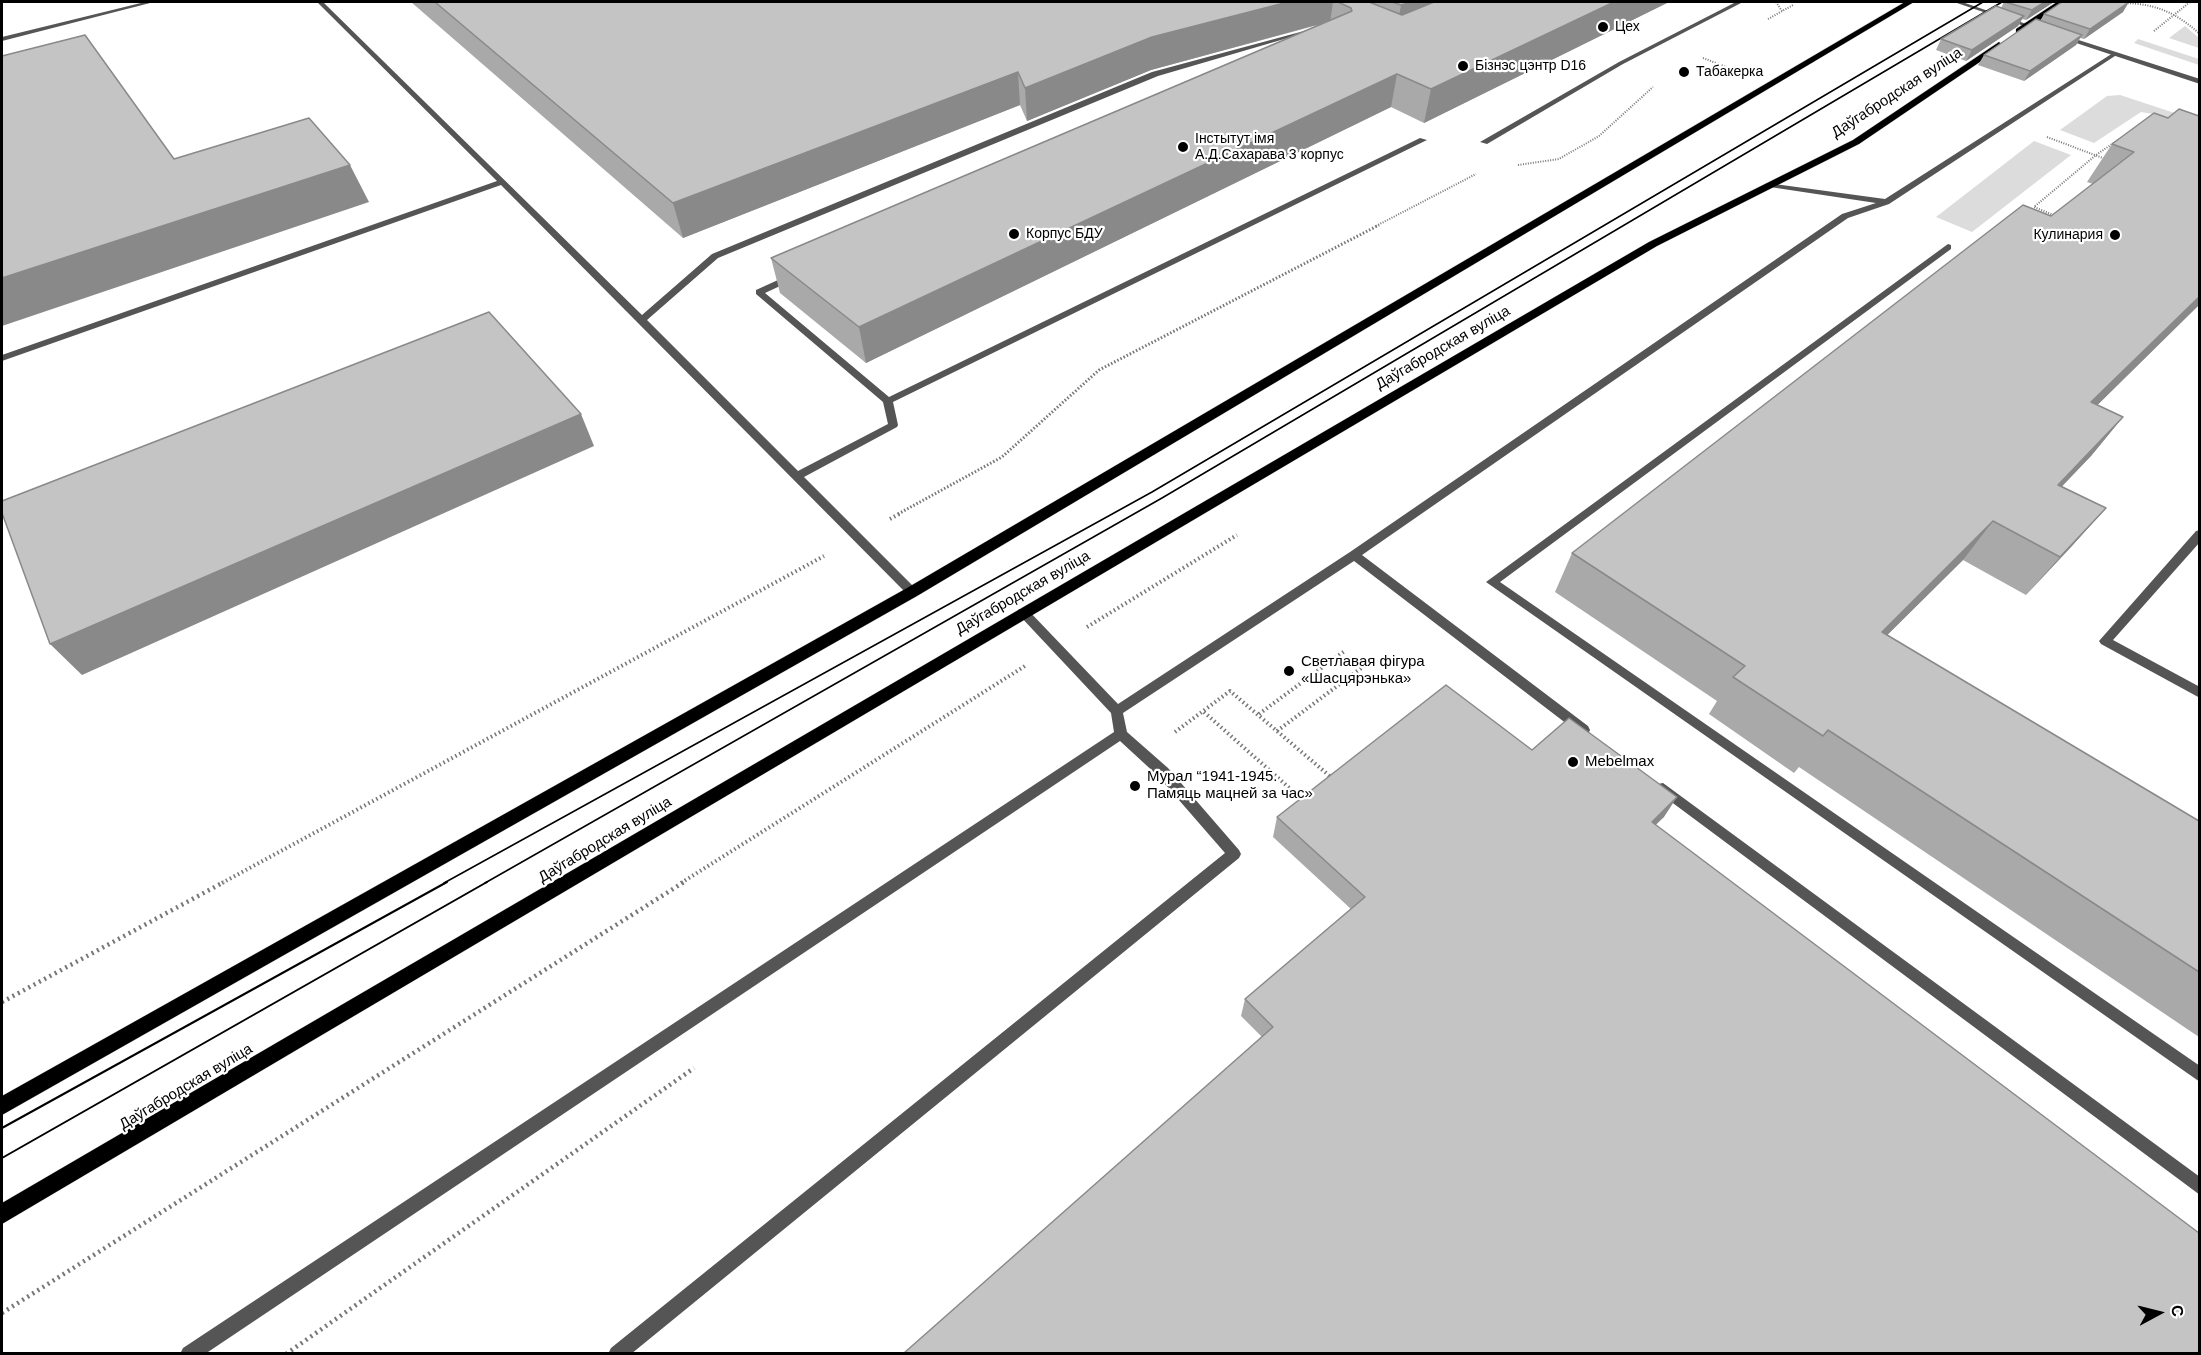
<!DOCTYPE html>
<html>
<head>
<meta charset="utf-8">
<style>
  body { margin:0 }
  #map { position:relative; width:2201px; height:1355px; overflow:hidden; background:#fff; font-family:Helvetica,sans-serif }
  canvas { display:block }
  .frame { position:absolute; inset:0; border:3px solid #000; pointer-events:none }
  .north { position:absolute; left:2129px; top:1283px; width:60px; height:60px; -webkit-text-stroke:4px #fff; paint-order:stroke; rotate:83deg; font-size:16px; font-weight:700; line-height:24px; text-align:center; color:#000 }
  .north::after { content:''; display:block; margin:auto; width:21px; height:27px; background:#000; clip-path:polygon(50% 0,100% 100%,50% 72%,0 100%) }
</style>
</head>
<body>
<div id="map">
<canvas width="2201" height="1355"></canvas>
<div class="frame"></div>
<div class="north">С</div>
</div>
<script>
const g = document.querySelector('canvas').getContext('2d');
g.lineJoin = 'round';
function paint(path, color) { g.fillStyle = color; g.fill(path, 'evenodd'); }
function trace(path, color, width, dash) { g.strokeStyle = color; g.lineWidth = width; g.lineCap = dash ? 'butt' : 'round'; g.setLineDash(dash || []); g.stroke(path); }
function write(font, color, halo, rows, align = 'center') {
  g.font = font + ' Helvetica,sans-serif'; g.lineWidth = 4.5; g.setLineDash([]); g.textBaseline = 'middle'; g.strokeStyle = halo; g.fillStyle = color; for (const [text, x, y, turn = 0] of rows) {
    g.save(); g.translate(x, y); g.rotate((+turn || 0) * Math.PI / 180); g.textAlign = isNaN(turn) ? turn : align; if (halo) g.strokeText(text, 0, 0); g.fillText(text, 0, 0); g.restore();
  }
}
paint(new Path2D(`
  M 2185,26 L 2199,38 L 2199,48 L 2169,38 Z
  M 2138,39 L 2199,59 L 2199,65 L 2134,43 Z
  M 2120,95 L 2199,121 L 2199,129 L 2159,115 L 2141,112 L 2094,143 L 2060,130 L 2107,96 Z
  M 2034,141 L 2071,155 L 1972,232 L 1936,217 Z`), '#dcdcdc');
const primary = new Path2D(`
  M 1905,2 L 1914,2 L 917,596 L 2,1115 L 2,1096 L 907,588 Z
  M 2057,2 L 2066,2 L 2022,33 L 2016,33 L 2016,29 Z
  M 1999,42 L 2003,45 L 2002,47 L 1859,144 L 1657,246 L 2,1224 L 2,1203 L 1649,242 L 1853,140 Z`);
trace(primary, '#dbdbdb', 1);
trace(new Path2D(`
  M 1776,2 L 1782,11
  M 2125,3 C 2157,4 2176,13 2200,34
  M 1768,19 L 1793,5
  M 2154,31 L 2190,2
  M 1703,58 L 1729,68
  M 2047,137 L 2108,160
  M 1518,165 L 1559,159 L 1599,136 L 1653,87
  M 2056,216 L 2034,207 L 2096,155 L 2121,138
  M 1376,226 L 1476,174`), '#777', 2, [1, 1.5]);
trace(new Path2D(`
  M 898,514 L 1002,457 L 1099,370 L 1379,225`), '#777', 3, [1.5, 2]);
trace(new Path2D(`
  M 890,519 L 901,513
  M 1087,627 L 1237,535
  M 1204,712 L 1304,801
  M 1259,714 L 1346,650
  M 1277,731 L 1368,663
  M 1175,732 L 1230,691 L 1332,778
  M 222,883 L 824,556
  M 681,883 L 1025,666`), '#777', 4, [1.5, 3]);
trace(new Path2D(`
  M 2,1002 L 224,882
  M 2,1313 L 684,882
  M 286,1354 L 694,1068`), '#777', 4.5, [2, 4]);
paint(new Path2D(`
  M 145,2 L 154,2 L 2,41 L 2,37 Z
  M 317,2 L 323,2 L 642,315 L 712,254 L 1152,72 L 1315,28 L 1315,30 L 1158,76 L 718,258 L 647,320 L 798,471 L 888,424 L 883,402 L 756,294 L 756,290 L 789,275 L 795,275 L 795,279 L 765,293 L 889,397 L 1420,138 L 1427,140 L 893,402 L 898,425 L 897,427 L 804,477 L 916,589 L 918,592 L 916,595 L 908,595 L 501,185 L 2,361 L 2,355 L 497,181 Z
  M 1736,2 L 1743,2 L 1623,64 L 1487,144 L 1480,142 L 1619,62 Z
  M 2113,53 L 2118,54 L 1889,204 L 1848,218 L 1362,555 L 1588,726 L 1590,730 L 1588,734 L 1580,734 L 1354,561 L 1123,713 L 1127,732 L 1168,768 L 1239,850 L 1241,854 L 1239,858 L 631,1354 L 608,1354 L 611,1348 L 1225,853 L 1158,776 L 1120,741 L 205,1354 L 180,1354 L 183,1348 L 1114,732 L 1111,713 L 1019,615 L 1017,612 L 1019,609 L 1027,609 L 1118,704 L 1350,552 L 1842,214 L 1876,203 L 1770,187 L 1766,185 L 1767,183 L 1885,199 Z
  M 1948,244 L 1951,245 L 1951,249 L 1500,582 L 2200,1066 L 2200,1082 L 1486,582 Z
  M 2200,530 L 2200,542 L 2113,640 L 2200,687 L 2200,698 L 2101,644 L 2099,641 L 2196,531 Z
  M 1663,783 L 2200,1177 L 2200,1195 L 1658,792 L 1657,788 L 1658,784 Z`), '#555');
paint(new Path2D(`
  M 1954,2 L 1962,2 L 2041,29 L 2036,30 Z
  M 2063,35 L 2200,79 L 2200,84 L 2061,38 L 2060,37 Z`), '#555');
paint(primary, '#000');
trace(new Path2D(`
  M 444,883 L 1152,492 L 1983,2
  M 485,883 L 1162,498 L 2002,2`), '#000', 1.5);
trace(new Path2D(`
  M 2,1128 L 447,882
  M 2,1158 L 487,882`), '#000', 2);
paint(new Path2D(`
  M 411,2 L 1669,2 L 1424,123 L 1391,107 L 866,363 L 780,293 L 771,258 L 1318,25 L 1151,70 L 1027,121 L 1020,105 L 683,238 Z
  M 2004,2 L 2054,2 L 2026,20 L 2022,19 L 2018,26 L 1966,61 L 1936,50 L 1941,39 L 2001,8 Z
  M 2123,12 L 2084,39 L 2080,38 L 2076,45 L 2024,81 L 1978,65 L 1984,55 L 2040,21 L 2044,14 Z
  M 2154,113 L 2199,305 L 2097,405 L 2123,417 L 2091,456 L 2062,486 L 2106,508 L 2071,547 L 2026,595 L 1963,560 L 1887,635 L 2199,821 L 2199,1037 L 1799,767 L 1794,773 L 1709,714 L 1717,701 L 1555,592 L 1572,553 L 2051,216 L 2093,184 L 2087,182 L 2112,144 Z
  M 1532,750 L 1664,817 L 1262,1037 L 1241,1016 L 1245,999 L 1351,909 L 1273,837 L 1277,817 Z`), '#a9a9a9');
paint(new Path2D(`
  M 1288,2 L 1333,2 L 1330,23 L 1312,26 L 1151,70 L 1027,121 L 1025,88 L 1152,37 Z
  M 1411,2 L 1483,2 L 1395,38 L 1401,5 Z
  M 1614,2 L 1669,2 L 1424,123 L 1431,89 Z
  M 2045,2 L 2054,2 L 2026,20 L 2032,10 Z
  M 2129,2 L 2123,12 L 2084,39 L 2090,29 Z
  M 2024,16 L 2018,26 L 1966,61 L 1972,50 Z
  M 2082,35 L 2076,45 L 2024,81 L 2030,71 Z
  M 1018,72 L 1020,105 L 683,238 L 673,203 Z
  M 1397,74 L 1391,107 L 866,363 L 859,327 Z
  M 350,165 L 369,202 L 2,326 L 2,278 Z
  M 2199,297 L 2199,305 L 2060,442 L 2091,402 Z
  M 581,414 L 594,446 L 82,675 L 50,644 Z
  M 2123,417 L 2091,456 L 2026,524 L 2058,485 Z
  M 2106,508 L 2071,547 L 2026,595 L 2060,557 Z
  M 1993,521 L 1963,560 L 1852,670 L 1882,632 Z
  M 1677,797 L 1664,817 L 1639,841 L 1652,822 Z`), '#898989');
const building = new Path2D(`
  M 435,2 L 1288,2 L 1152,37 L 1025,88 L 1018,72 L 673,203 Z
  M 1338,2 L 1369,2 L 1402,15 L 1434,2 L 1614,2 L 1431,89 L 1397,74 L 859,327 L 771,258 L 1352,11 L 1351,8 Z
  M 1392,2 L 1411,2 L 1401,5 Z
  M 2005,2 L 2045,2 L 2032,10 Z
  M 2062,2 L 2129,2 L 2090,29 L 2044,14 Z
  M 1996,6 L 2024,16 L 1972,50 L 1941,39 Z
  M 2036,19 L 2082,35 L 2030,71 L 1984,55 Z
  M 85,35 L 174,159 L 309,118 L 350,165 L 2,278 L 2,56 Z
  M 2179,109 L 2199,116 L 2199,297 L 2091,402 L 2123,417 L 2058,485 L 2106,508 L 2060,557 L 1993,521 L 1882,632 L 2199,821 L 2199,972 L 1828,730 L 1823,736 L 1733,677 L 1745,666 L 1572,553 L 2023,205 L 2051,216 L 2134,152 L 2112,144 L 2154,113 L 2168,118 Z
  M 489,312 L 581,414 L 50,644 L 2,513 L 2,501 Z
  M 1446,685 L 1532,750 L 1569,718 L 1677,797 L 1652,822 L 2199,1233 L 2199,1353 L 904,1353 L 1273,1027 L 1245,999 L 1365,897 L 1277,817 Z`);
paint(building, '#c4c4c4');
trace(building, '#898989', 1.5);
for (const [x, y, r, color] of [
  [1603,27,6,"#000"],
  [1463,66,6,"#000"],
  [1684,72,6,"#000"],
  [1183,147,6,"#000"],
  [1014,234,6,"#000"],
  [2115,235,6,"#000"],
  [1289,671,6,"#000"],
  [1573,762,6,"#000"],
  [1135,786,6,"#000"]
]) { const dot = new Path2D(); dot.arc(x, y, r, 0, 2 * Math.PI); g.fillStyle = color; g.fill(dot); trace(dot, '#fff', 2); }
write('14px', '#000', '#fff', [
  ["Цех",1615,27],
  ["Бізнэс цэнтр D16",1475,66],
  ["Табакерка",1696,72],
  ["Інстытут імя",1195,139],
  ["А.Д.Сахарава 3 корпус",1195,155],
  ["Корпус БДУ",1026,234],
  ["Кулинария",2103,235,"right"]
], 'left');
write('15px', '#000', '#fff', [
  ["Даўгабродская вуліца",1897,93,-33],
  ["Даўгабродская вуліца",1443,348,-30],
  ["Даўгабродская вуліца",1023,593,-30],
  ["Даўгабродская вуліца",605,840,-31],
  ["Даўгабродская вуліца",186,1087,-31]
]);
write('15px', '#000', '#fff', [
  ["Светлавая фігура",1301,662],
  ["«Шасцярэнька»",1301,679],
  ["Mebelmax",1585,762],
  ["Мурал “1941-1945.",1147,777],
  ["Памяць мацней за час»",1147,794]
], 'left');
</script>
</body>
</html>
